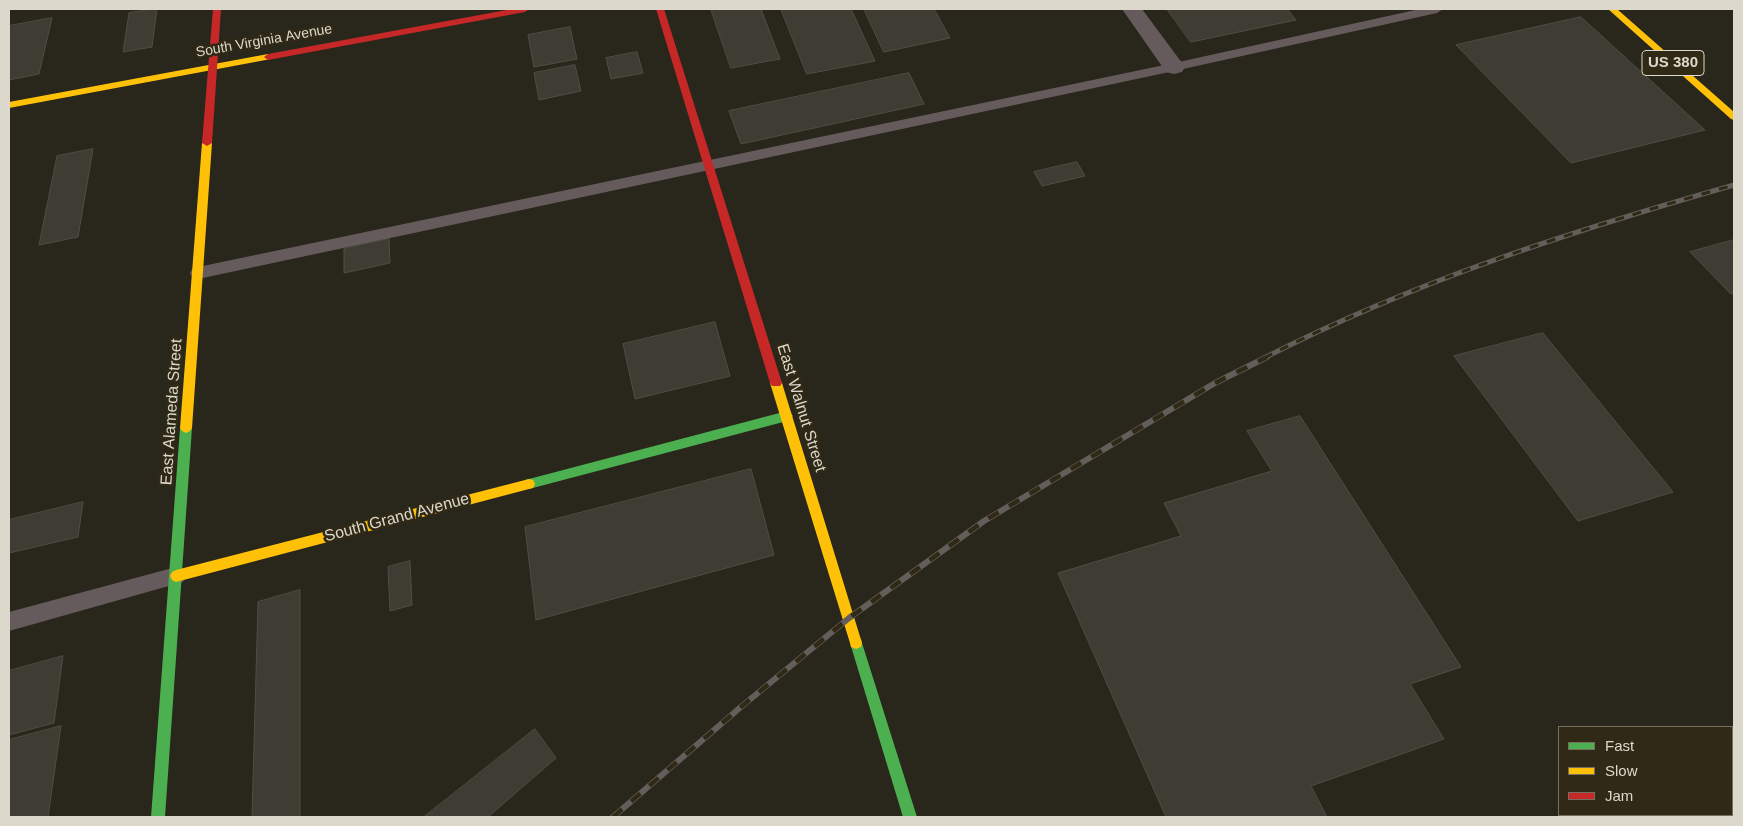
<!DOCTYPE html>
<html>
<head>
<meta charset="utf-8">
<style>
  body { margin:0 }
  #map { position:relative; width:1743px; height:826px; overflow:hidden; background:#29261b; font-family:Helvetica,sans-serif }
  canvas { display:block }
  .frame { position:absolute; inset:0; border:10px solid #dcd9cc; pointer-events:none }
  .legend { position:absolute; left:1558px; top:726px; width:175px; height:90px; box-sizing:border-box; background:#2f2915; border:1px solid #746f5e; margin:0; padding:6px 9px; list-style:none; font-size:15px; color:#dcd9cc }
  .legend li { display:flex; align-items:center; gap:10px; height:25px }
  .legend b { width:25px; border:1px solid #746f5e }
</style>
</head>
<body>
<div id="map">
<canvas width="1743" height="826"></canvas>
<div class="frame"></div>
<ul class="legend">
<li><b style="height:6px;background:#4caf50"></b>Fast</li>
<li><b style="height:6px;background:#ffc107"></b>Slow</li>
<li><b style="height:6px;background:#c62828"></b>Jam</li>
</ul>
</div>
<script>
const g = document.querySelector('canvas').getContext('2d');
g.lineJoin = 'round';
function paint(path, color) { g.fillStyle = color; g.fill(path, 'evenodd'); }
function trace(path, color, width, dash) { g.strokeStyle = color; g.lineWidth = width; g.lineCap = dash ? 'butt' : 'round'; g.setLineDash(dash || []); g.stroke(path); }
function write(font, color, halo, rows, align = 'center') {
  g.font = font + ' Helvetica,sans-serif'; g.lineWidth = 5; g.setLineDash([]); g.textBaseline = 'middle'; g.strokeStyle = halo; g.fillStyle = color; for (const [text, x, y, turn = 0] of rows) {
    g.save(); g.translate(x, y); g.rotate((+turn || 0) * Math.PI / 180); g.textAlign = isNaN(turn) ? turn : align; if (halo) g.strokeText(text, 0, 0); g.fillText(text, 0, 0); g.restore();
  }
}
const building = new Path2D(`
  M 157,9 L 152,47 L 123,52 L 129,13 Z
  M 711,9 L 761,9 L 780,59 L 731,68 Z
  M 781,9 L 851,9 L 875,61 L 807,74 Z
  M 864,9 L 934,9 L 950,38 L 884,52 Z
  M 1167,9 L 1287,9 L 1296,20 L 1191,42 Z
  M 1581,17 L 1705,130 L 1571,163 L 1456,45 Z
  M 52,18 L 39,74 L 9,80 L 9,26 Z
  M 570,27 L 577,59 L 534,67 L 528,35 Z
  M 637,52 L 643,73 L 611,79 L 606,58 Z
  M 575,65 L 581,91 L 539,100 L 534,73 Z
  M 909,73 L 924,104 L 741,144 L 729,111 Z
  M 93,149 L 78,237 L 39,245 L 57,156 Z
  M 1077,162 L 1085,176 L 1042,186 L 1034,172 Z
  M 389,239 L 390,263 L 344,273 L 344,249 Z
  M 1734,240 L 1734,293 L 1731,294 L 1690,252 Z
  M 715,322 L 730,376 L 635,399 L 623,344 Z
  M 1543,333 L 1673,492 L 1578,521 L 1454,356 Z
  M 1300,416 L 1461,667 L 1410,684 L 1444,739 L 1311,786 L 1327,817 L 1166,817 L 1058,573 L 1181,536 L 1164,503 L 1272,471 L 1247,431 Z
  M 751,469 L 774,555 L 536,620 L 525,527 Z
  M 83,502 L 78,537 L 9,553 L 9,520 Z
  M 410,561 L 412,605 L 390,611 L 388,567 Z
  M 300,590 L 300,817 L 252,817 L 258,602 Z
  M 63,656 L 54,723 L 9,735 L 9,671 Z
  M 61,726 L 48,817 L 9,817 L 9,740 Z
  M 535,729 L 556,758 L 488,817 L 424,817 Z`);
paint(building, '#3e3c33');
trace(building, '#504d44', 1);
paint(new Path2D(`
  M 1420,9 L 1443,9 L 1437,13 L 1174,71 L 198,279 L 192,277 L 190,273 L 192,269 L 198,267 L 1174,63 Z
  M 176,567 L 183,570 L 186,576 L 183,582 L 9,631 L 9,612 Z`), '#665b5c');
paint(new Path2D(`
  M 1122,9 L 1142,9 L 1185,67 L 1182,72 L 1174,74 L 1166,72 Z
  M 1734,780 L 1734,814 L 1732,815 L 1732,781 Z
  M 1664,815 L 1704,815 L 1703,817 L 1663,817 Z`), '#665b5c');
paint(new Path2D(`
  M 787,411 L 791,413 L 793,416 L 791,419 L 787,421 L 529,489 L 525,488 L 523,484 L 525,480 L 529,479 Z
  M 186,423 L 190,425 L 192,428 L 165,817 L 151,817 L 180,428 L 182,425 Z
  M 856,637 L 861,639 L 862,643 L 917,817 L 903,817 L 850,643 L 851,639 Z`), '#4caf50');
paint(new Path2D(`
  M 1608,9 L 1617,9 L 1734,112 L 1734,120 L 1731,119 Z
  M 268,54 L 272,57 L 271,59 L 9,108 L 9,102 Z
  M 207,140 L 212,143 L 192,428 L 190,431 L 186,433 L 182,431 L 180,428 L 202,143 Z
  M 776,378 L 780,380 L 782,383 L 862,643 L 861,647 L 856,649 L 851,647 L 850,643 L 770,383 L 772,380 Z
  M 529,479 L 533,480 L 535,484 L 533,488 L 529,489 L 176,582 L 172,580 L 170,576 L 172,572 L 176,570 Z`), '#ffc107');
paint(new Path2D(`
  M 213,9 L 221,9 L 212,143 L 207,146 L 202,143 Z
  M 512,9 L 529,9 L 525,12 L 268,60 L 264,57 L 268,54 Z
  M 656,9 L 664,9 L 782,383 L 780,386 L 772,386 L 770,383 Z`), '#c62828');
const railFar1 = new Path2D(`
  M 1264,358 C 1415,281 1572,231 1734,185`);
const rail = new Path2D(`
  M 613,817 L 742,706 L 849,618 L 984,521 L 1215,383 L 1267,357`);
trace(railFar1, '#645e5b', 5);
trace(rail, '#645e5b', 6);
trace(railFar1, '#2f2915', 3, [9]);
trace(rail, '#2f2915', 4.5, [12]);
write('14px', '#dcd9cc', '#2f2915', [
  ["South Virginia Avenue",264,41,-10]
]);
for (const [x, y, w] of [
  [1673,63,62]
]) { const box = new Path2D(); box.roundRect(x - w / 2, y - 12.5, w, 25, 4); g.fillStyle = '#2f2915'; g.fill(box); trace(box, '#dcd9cc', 1); }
write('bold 15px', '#dcd9cc', null, [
  ["US 380",1673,63]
]);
write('16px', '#dcd9cc', '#2f2915', [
  ["East Walnut Street",801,408,73],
  ["East Alameda Street",172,412,-86],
  ["South Grand Avenue",397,518,-15]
]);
</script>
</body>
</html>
